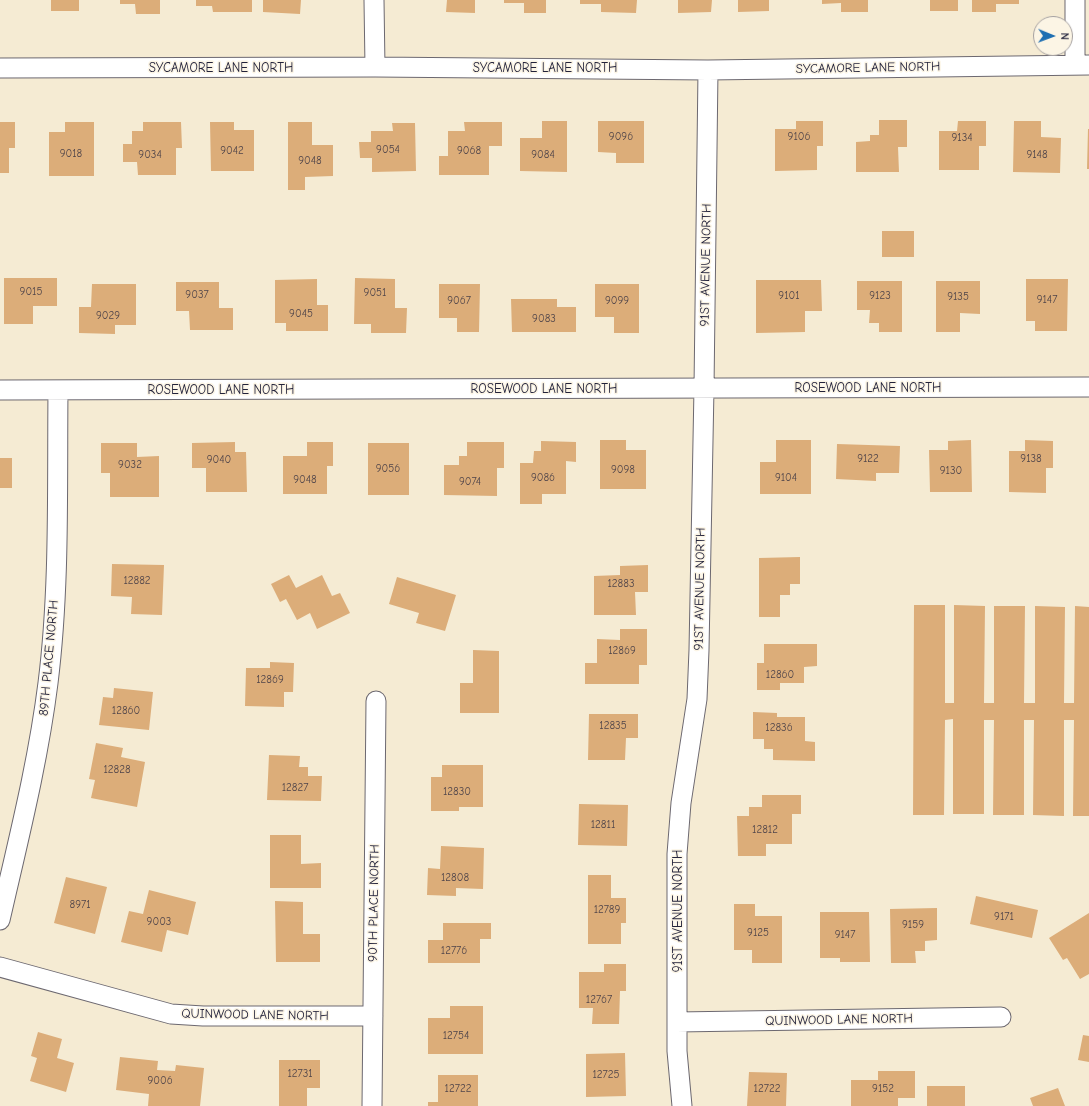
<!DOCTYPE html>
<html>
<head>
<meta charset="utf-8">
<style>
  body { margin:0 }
  #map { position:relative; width:1089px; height:1106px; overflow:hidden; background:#f5ebd3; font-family:"Comic Neue",sans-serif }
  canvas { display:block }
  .north { position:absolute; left:1033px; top:16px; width:40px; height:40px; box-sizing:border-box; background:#fcf5e5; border:1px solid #a5a1a1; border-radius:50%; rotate:91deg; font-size:11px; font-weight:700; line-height:16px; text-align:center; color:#22223b }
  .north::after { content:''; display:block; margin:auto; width:14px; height:18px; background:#1f6fb2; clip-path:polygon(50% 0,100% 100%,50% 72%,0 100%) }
</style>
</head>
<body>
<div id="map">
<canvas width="1089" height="1106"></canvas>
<div class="north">N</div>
</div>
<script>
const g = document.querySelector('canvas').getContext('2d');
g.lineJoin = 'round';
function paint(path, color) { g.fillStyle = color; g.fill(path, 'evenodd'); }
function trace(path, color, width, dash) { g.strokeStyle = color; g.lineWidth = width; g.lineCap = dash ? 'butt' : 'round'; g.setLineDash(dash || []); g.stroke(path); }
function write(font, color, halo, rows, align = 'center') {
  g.font = font + ' "Comic Neue",sans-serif'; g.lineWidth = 3; g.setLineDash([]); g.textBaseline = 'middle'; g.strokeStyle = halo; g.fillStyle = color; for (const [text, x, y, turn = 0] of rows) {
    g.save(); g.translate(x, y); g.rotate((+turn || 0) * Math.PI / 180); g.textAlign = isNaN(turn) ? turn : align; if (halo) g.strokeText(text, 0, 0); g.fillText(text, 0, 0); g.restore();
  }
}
paint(new Path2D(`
  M 51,0 L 79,0 L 79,11 L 51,11 Z
  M 120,0 L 160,0 L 160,14 L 136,14 L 135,4 L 120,4 Z
  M 196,0 L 252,0 L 252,12 L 213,12 L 212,6 L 196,6 Z
  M 263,0 L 301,0 L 300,14 L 263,12 Z
  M 447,0 L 475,0 L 475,13 L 446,12 Z
  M 504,0 L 546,0 L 546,13 L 524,13 L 524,3 L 504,3 Z
  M 580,0 L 637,0 L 636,13 L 601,12 L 601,4 L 580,4 Z
  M 678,0 L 712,0 L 711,12 L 678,13 Z
  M 738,0 L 769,0 L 769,11 L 738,12 Z
  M 822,0 L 868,0 L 868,12 L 841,12 L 841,3 L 822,4 Z
  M 930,0 L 958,0 L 958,11 L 930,11 Z
  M 972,0 L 1019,0 L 1019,4 L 996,4 L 996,12 L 972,12 Z
  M 879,120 L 907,120 L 907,147 L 898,147 L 899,172 L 856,172 L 856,142 L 870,141 L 870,135 L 879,135 Z
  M 542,121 L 567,121 L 567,172 L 520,171 L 520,138 L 542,138 Z
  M 598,121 L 644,121 L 644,163 L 616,163 L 616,153 L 598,152 Z
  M 796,121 L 823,121 L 823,146 L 817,146 L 817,170 L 775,171 L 775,129 L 796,129 Z
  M 958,121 L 986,121 L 986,146 L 979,146 L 979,170 L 939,170 L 939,131 L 957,131 Z
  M 1014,121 L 1041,121 L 1041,137 L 1061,138 L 1060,173 L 1013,172 Z
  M 0,122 L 15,122 L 15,148 L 9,148 L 9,173 L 0,173 Z
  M 65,122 L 94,122 L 94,176 L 49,176 L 49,132 L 65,132 Z
  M 143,122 L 181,122 L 182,148 L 176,148 L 176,175 L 138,175 L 137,162 L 123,162 L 123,144 L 132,144 L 132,131 L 143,131 Z
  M 210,122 L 234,122 L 234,130 L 254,130 L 254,171 L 211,171 Z
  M 288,122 L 312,122 L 312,145 L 333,145 L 333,176 L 305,177 L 305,190 L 288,190 Z
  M 464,122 L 502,122 L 502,146 L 489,146 L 489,175 L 439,175 L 439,156 L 448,156 L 448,131 L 465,131 Z
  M 392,123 L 415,123 L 416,171 L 372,172 L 372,158 L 360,158 L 359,142 L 371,142 L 371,131 L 393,131 Z
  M 1088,129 L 1089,129 L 1089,169 L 1087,169 Z
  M 882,231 L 914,231 L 914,257 L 882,257 Z
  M 4,278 L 57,278 L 57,306 L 33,306 L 33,324 L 4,324 Z
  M 355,278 L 395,279 L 395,308 L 407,308 L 406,333 L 371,333 L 371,324 L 354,324 Z
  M 317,279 L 317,305 L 328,305 L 328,331 L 286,331 L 286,323 L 275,323 L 275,280 Z
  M 1026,279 L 1068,279 L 1067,331 L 1035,331 L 1035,321 L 1026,321 Z
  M 756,280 L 821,280 L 822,311 L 805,311 L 805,332 L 756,333 Z
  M 857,281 L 902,281 L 902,332 L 879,332 L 879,323 L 869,323 L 870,310 L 857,310 Z
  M 936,281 L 980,281 L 980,314 L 960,313 L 960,332 L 936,332 Z
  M 176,282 L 219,282 L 219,308 L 233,308 L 233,330 L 190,330 L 189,311 L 176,311 Z
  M 92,284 L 136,284 L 136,325 L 115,325 L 115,334 L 79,333 L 79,307 L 91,307 Z
  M 439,284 L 480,284 L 479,332 L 457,332 L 457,318 L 439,318 Z
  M 595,284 L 639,284 L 639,333 L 614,333 L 614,317 L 595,317 Z
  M 511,299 L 557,299 L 557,307 L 576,307 L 576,332 L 512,332 Z
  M 600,440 L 626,440 L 626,450 L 646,450 L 646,489 L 600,489 Z
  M 776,440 L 811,440 L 811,494 L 760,494 L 760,462 L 776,462 Z
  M 971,440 L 972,492 L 930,492 L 929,450 L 948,450 L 948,441 Z
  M 1025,440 L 1053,441 L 1053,468 L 1046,468 L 1046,493 L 1009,492 L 1009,451 L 1025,451 Z
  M 541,441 L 576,442 L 576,462 L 566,461 L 566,494 L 542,494 L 542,504 L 520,504 L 520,463 L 533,463 L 534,451 L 541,451 Z
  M 235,442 L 235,452 L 246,452 L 247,492 L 206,492 L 206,468 L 192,468 L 192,443 Z
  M 307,442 L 333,442 L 333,466 L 327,466 L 327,494 L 283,494 L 283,456 L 307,456 Z
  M 467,442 L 504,442 L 504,468 L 497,468 L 497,496 L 444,495 L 444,465 L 459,465 L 459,456 L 467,456 Z
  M 101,443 L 137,443 L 137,457 L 159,456 L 159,497 L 110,497 L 110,473 L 101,473 Z
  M 368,443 L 409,443 L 409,495 L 368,495 Z
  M 837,444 L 900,446 L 899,473 L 876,473 L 876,481 L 836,479 Z
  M 0,458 L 12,458 L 12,488 L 0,488 Z
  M 800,557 L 800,584 L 790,584 L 790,595 L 780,595 L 780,617 L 759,617 L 759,558 Z
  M 112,564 L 164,565 L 162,615 L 131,614 L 132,597 L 111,596 Z
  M 648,565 L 648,592 L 635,592 L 636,615 L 594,615 L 594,576 L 620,575 L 620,566 Z
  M 289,575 L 296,588 L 322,575 L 332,596 L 340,593 L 350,613 L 317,629 L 310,613 L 297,620 L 286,599 L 280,602 L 271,584 Z
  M 397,577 L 456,595 L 445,631 L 416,623 L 419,613 L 389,604 Z
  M 914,605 L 945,605 L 945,703 L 954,703 L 954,605 L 985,606 L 984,703 L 994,703 L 994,606 L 1025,606 L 1024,703 L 1035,703 L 1035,606 L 1065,607 L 1064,703 L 1074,703 L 1075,606 L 1089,607 L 1089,816 L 1073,816 L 1074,720 L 1064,720 L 1064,816 L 1033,815 L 1034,720 L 1024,720 L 1024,815 L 993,815 L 994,720 L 984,720 L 984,814 L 953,814 L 953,719 L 945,720 L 944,815 L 913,815 Z
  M 620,629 L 647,629 L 647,665 L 639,665 L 639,684 L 585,684 L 585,663 L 597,663 L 597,639 L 620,640 Z
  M 764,644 L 817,644 L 817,666 L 804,667 L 804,683 L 780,683 L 780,690 L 757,690 L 757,663 L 764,663 Z
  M 473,650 L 499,651 L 499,713 L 460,713 L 460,683 L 473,683 Z
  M 270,662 L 294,663 L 293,692 L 284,692 L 284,707 L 245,706 L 246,668 L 270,668 Z
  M 114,688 L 153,692 L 149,730 L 99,725 L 103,697 L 113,698 Z
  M 753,712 L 777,713 L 777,717 L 805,717 L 805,741 L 815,742 L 815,761 L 773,760 L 773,749 L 764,749 L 764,739 L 753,739 Z
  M 589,714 L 638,714 L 638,738 L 626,738 L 625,760 L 588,760 Z
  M 96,743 L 123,748 L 121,757 L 145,762 L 137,807 L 91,798 L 95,780 L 89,779 Z
  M 269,755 L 300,756 L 299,767 L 308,767 L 308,776 L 322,776 L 321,801 L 267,800 Z
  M 442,765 L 483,765 L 483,807 L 459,807 L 459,811 L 431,811 L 431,777 L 442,777 Z
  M 762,795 L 801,795 L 801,814 L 792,814 L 792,844 L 766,844 L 766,856 L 738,856 L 737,816 L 749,816 L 749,807 L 762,807 Z
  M 579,804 L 628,805 L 627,846 L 578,845 Z
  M 270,835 L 301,835 L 301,864 L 321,863 L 321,888 L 270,888 Z
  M 441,846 L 484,848 L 483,889 L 456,888 L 456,896 L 427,895 L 428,868 L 440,869 Z
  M 588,875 L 611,875 L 611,898 L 626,898 L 626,923 L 621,923 L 621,944 L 588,944 Z
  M 66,877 L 107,887 L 95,934 L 54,923 Z
  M 149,890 L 196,902 L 188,935 L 167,930 L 162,952 L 121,942 L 129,911 L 143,914 Z
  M 976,896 L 1038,910 L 1032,938 L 970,924 Z
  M 275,901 L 303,902 L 303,934 L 320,934 L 320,962 L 276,962 Z
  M 734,904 L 755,904 L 755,916 L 782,916 L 782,963 L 752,963 L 752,950 L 734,950 Z
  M 937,908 L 937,940 L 925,941 L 925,951 L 915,951 L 916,963 L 891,963 L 890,909 Z
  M 820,912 L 869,912 L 870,962 L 840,962 L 840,958 L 820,958 Z
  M 1089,913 L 1089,974 L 1080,979 L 1067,958 L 1063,960 L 1049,938 Z
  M 443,923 L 491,923 L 491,939 L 480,939 L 480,963 L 428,963 L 428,940 L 443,940 Z
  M 604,964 L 626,964 L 626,991 L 620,991 L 619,1024 L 592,1024 L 593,1008 L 579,1008 L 579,972 L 604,972 Z
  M 450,1006 L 483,1006 L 483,1054 L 428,1054 L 428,1018 L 450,1018 Z
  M 38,1032 L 62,1039 L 57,1058 L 74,1063 L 66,1092 L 30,1081 L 37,1058 L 31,1056 Z
  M 1083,1035 L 1089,1036 L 1089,1062 L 1078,1060 Z
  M 625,1053 L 626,1096 L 586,1097 L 586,1054 Z
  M 120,1057 L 158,1061 L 157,1070 L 175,1071 L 176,1065 L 204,1068 L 200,1106 L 148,1106 L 149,1094 L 116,1090 Z
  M 279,1060 L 320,1060 L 320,1088 L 307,1088 L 307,1106 L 279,1106 Z
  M 878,1071 L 915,1071 L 915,1098 L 898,1098 L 898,1106 L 851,1106 L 851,1080 L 878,1080 Z
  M 749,1072 L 787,1073 L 786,1106 L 747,1106 Z
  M 438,1075 L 478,1075 L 478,1106 L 428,1106 L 428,1102 L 438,1102 Z
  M 927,1086 L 965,1086 L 965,1106 L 927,1106 Z
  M 1058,1088 L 1065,1106 L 1033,1106 L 1030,1098 Z`), '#dcad79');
const minor = new Path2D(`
  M 374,0 L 375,67
  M 1075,0 L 1075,65
  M 0,68 L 375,67 L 708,70 L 1089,65
  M 0,390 L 1089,387
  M 0,920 C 18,841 38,763 48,683 C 60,587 57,488 58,391
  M 0,967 L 171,1014 L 203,1016 L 373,1016
  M 677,1022 L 1001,1017
  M 372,1106 L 376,701
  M 682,1106 L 677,1051 L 677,854 L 681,803 L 697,699 L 699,650 L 704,388 L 708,70`);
trace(minor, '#6c6870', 21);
trace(minor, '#fff', 19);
write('11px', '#50454a', null, [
  ["9096",621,137],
  ["9106",799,137],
  ["9134",962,138],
  ["9054",388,150],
  ["9042",232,151],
  ["9068",469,151],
  ["9018",71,154],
  ["9034",150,155],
  ["9084",543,155],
  ["9148",1037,155],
  ["9048",310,161],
  ["9015",31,292],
  ["9051",375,293],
  ["9037",197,295],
  ["9101",789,296],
  ["9123",880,296],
  ["9135",958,297],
  ["9147",1047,300],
  ["9067",459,301],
  ["9099",617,301],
  ["9045",301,314],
  ["9029",108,316],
  ["9083",544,319],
  ["9122",868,459],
  ["9138",1031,459],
  ["9040",219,460],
  ["9032",130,465],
  ["9056",388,469],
  ["9098",623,470],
  ["9130",951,471],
  ["9086",543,478],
  ["9104",786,478],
  ["9048",305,480],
  ["9074",470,482],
  ["12882",137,581],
  ["12883",621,584],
  ["12869",622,651],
  ["12860",780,675],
  ["12869",270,680],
  ["12860",126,711],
  ["12835",613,726],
  ["12836",779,728],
  ["12828",117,770],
  ["12827",295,788],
  ["12830",457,792],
  ["12811",603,825],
  ["12812",765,830],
  ["12808",455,878],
  ["8971",80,905],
  ["12789",607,910],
  ["9171",1004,917],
  ["9003",159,922],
  ["9159",913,925],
  ["9125",758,933],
  ["9147",845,935],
  ["12776",454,951],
  ["12767",599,1000],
  ["12754",456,1036],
  ["12731",300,1074],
  ["12725",606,1075],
  ["9006",160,1081],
  ["12722",458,1089],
  ["12722",767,1089],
  ["9152",883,1089]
]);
write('13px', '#22223b', '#fcf5e5', [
  ["SYCAMORE LANE NORTH",221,68],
  ["SYCAMORE LANE NORTH",545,68],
  ["SYCAMORE LANE NORTH",868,68,-1],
  ["91ST AVENUE NORTH",706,265,-89],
  ["ROSEWOOD LANE NORTH",868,388],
  ["ROSEWOOD LANE NORTH",544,389],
  ["ROSEWOOD LANE NORTH",221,390],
  ["91ST AVENUE NORTH",700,589,-89],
  ["89TH PLACE NORTH",49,658,-85],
  ["90TH PLACE NORTH",374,903,-89],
  ["91ST AVENUE NORTH",678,911,-90],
  ["QUINWOOD LANE NORTH",255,1015,1],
  ["QUINWOOD LANE NORTH",839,1020,-1]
]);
</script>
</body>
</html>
